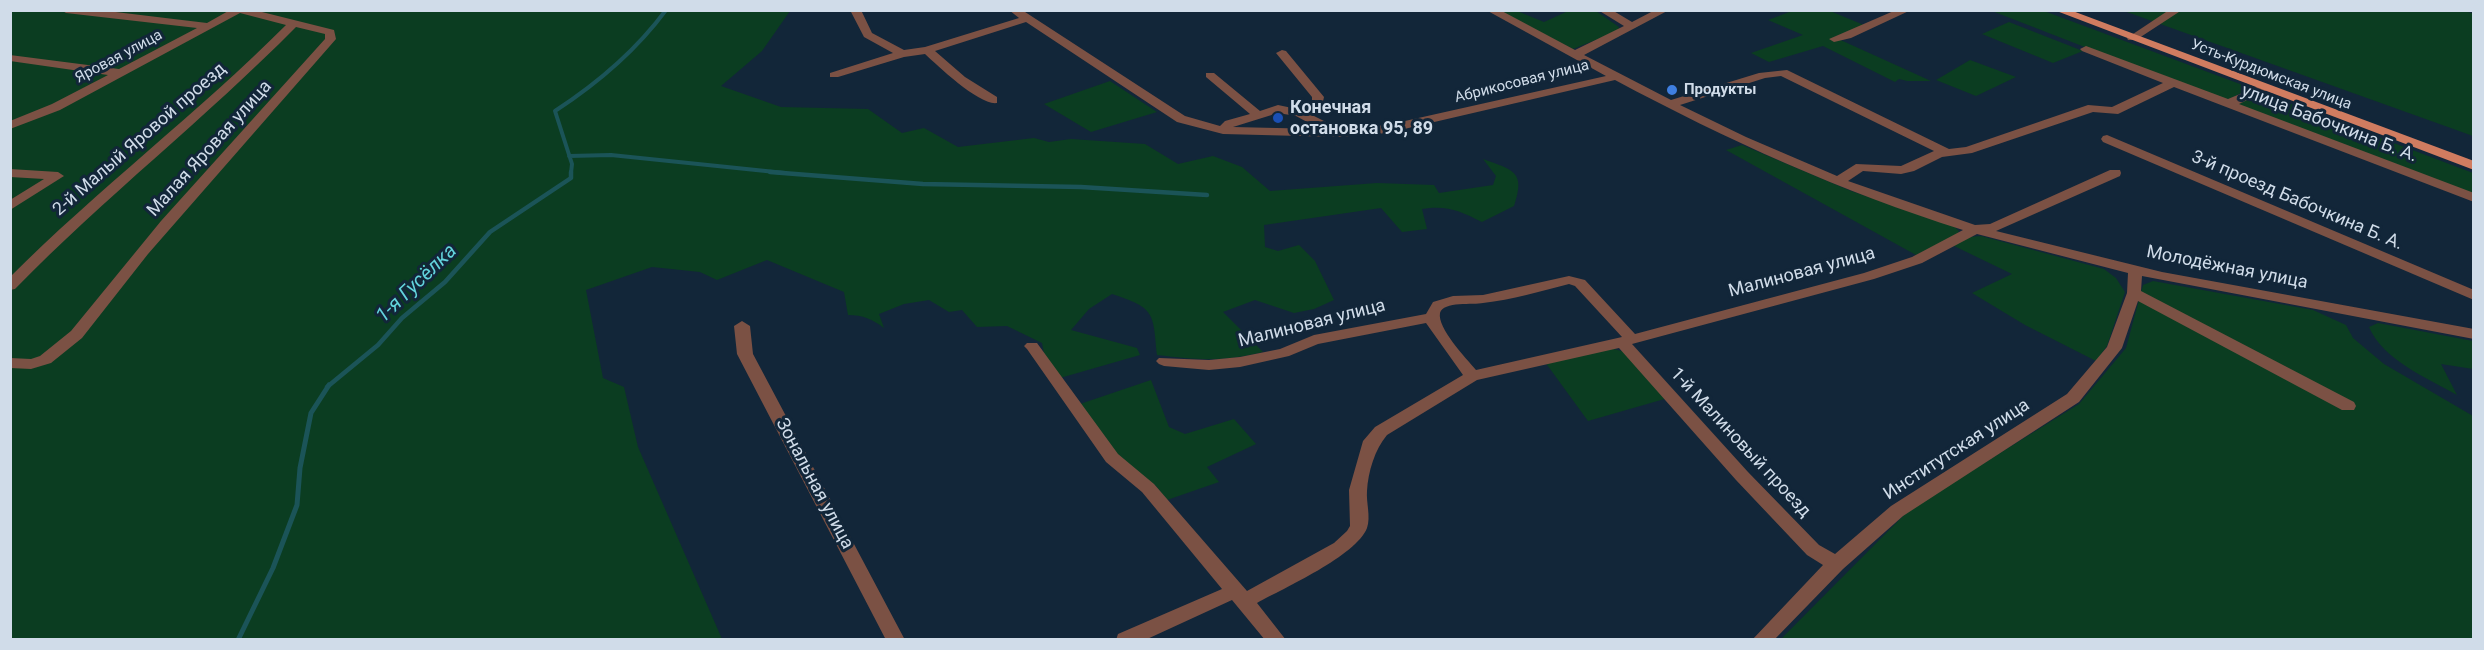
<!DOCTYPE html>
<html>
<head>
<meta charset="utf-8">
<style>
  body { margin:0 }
  #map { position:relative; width:2484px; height:650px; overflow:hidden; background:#122639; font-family:Roboto,sans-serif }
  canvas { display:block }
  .frame { position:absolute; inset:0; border:12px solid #d0dce9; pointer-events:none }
</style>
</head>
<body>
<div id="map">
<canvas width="2484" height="650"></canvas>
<div class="frame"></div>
</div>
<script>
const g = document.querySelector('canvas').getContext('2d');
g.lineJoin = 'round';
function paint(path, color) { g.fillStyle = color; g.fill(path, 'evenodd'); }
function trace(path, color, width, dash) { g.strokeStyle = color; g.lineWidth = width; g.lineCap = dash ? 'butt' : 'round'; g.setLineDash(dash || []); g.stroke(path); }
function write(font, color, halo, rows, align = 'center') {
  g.font = font + ' Roboto,sans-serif'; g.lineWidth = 6; g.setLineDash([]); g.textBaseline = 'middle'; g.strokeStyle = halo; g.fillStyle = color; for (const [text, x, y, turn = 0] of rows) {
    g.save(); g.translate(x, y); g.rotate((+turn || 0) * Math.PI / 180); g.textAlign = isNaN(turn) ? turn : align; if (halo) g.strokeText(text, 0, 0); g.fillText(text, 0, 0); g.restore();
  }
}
paint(new Path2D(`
  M 2462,10 L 2474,14 L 2473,136 L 2124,11 Z
  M 10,11 L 790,11 L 762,51 L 721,86 L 781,107 L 868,109 L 902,133 L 924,128 L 958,147 L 1034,138 L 1049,142 L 1071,139 L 1145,144 L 1178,164 L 1213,156 L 1242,167 L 1270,191 L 1377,183 L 1434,185 L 1439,193 L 1493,185 L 1496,176 L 1483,159 C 1513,170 1526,171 1514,206 L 1482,222 C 1460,211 1447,205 1422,209 L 1427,229 L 1402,232 L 1381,208 L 1264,225 L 1265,247 L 1278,251 L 1299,245 L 1315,261 L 1334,300 L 1314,309 L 1294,313 L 1255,300 L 1223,312 L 1263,352 C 1223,362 1198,360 1157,355 C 1153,312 1155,308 1112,294 L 1089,309 L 1071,330 L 1137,348 L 1140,355 L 1060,378 L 1044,353 L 1042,343 L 1007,326 L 977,327 L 962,310 L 949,312 L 929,300 L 904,304 L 879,314 L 884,328 C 872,319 863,315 848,315 L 844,292 L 767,260 L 717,280 L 700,272 L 652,267 L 586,290 L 603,378 L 624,387 L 638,447 L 722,639 L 11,639 Z
  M 1498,11 L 1517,11 L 1544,22 L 1566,12 L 1565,11 L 1596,11 L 1619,27 L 1618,31 L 1573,49 Z
  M 1792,11 L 1830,11 L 1864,25 L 1834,37 L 1931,81 L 1907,81 L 1899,79 L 1895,82 L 1823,46 L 1769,62 L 1751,53 L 1803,35 L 1768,20 Z
  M 1992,11 L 2044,11 L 2240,84 L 2245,88 L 2245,91 L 2229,99 L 2216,98 Z
  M 2009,22 L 2083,51 L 2053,63 L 1982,34 Z
  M 1970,60 L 2016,77 L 1976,96 L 1936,80 Z
  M 1110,81 L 1157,112 L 1091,132 L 1044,104 Z
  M 2256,95 L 2270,96 L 2473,173 L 2473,196 L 2243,108 L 2238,103 Z
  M 1742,145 L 1851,191 L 1954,226 L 1959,231 L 1957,235 L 1916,255 L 1726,150 Z
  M 1981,236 L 2104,269 L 2116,278 L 2125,292 L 2107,346 L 2096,361 L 2025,325 L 1972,293 L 2012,274 L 1952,245 L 1969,237 Z
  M 2153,281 L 2313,310 L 2346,325 L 2353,338 L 2384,364 L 2473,416 L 2473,639 L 1780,640 L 1910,509 L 2079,404 L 2126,348 L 2143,285 Z
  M 2378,323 L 2473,341 L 2473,369 L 2441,364 L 2457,395 C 2427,378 2383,360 2369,327 Z
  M 1610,348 L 1625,352 L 1668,398 L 1588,421 L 1545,362 Z
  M 1151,380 L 1169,427 L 1185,434 L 1234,419 L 1256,444 L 1207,467 L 1219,482 L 1167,500 L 1156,486 L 1117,456 L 1080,404 Z`), '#0b3d21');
trace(new Path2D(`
  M 569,156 L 611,155 L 785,173
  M 571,173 L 572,164 L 555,111 C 598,83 635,52 666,10`), '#1b5458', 4);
trace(new Path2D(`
  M 770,172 L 923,184 L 1081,187 L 1207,195
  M 327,387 L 378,345 L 402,318 L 445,282 L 490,232 L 571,178 L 571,172`), '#1b5458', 4.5);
trace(new Path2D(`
  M 238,640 L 273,568 L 297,505 L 300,468 L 311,413 L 329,385`), '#1b5458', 5);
paint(new Path2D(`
  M 61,10 L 99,10 L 207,23 L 230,10 L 254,10 L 334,30 L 336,39 L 148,254 L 82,338 L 51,363 L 31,369 L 10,368 L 10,358 L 31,359 L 40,356 L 71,331 L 161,221 L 325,39 L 325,34 L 296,27 C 206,118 105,197 15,289 L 10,290 L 10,277 C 98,189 198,113 286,25 L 240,13 L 60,110 L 10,129 L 10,121 L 52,104 L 108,75 L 10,61 L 10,55 L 119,69 L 197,28 L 66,13 Z
  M 850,10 L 861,10 L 872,33 L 904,50 L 925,47 L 1019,18 L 1009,10 L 1022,10 L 1185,116 L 1220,126 L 1225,121 L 1250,114 L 1206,77 L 1206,73 L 1214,73 L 1260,111 L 1278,105 L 1297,109 L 1312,101 L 1312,97 L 1276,53 L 1282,50 L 1286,51 L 1324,97 L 1322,106 L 1308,113 L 1332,125 L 1335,129 L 1339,129 L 1387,125 L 1606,76 L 1486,10 L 1500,10 L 1575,50 L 1624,26 L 1598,10 L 1612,10 L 1632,22 L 1655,10 L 1669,10 L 1584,55 L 1671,100 L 1759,73 L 1787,70 L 1949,149 L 1966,147 L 2088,105 L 2112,107 L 2163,83 L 2082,51 L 2080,49 L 2086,46 L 2228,99 L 2259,86 L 2267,86 L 2267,90 L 2239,104 L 2474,193 L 2474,202 L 2174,87 L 2118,114 L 2093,112 L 1972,153 L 1942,157 L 1914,171 L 1901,174 L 1863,171 L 1848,181 L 1975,225 L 1990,224 L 2110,170 L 2120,170 L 2121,173 L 2120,176 L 1996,231 L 2162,272 L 2474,329 L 2474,339 L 2142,276 L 2141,291 L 2354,402 L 2356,406 L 2354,410 L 2342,410 L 2138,301 L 2122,348 L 2079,402 L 1903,516 L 1843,569 L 1774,640 L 1752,640 L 1823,565 L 1807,555 L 1736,480 L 1619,348 L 1477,380 L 1387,435 C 1375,449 1368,472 1367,491 C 1366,502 1371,517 1367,528 C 1356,556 1284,588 1257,603 L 1286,640 L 1265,640 L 1232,600 L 1145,640 L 1116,640 L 1118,634 L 1222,589 L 1142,492 L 1106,462 L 1027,349 L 1024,346 L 1027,343 L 1037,343 L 1118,454 L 1154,484 L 1247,591 L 1334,543 L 1347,531 L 1350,526 L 1349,490 L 1363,441 L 1375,427 L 1463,375 L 1426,323 L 1318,344 L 1289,356 L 1240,367 L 1209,370 L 1164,366 L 1159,364 L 1156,361 L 1159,358 L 1209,360 L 1240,357 L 1280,349 L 1314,335 L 1426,314 L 1433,302 L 1453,296 L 1483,295 L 1569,276 L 1585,280 L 1635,334 L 1864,273 L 1912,257 L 1963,230 C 1842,192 1727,140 1615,80 L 1387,133 L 1339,137 L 1223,134 L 1177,122 L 1026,22 L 935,51 L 965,77 L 997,97 L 997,103 C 980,106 938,66 925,54 L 904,57 L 838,77 L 830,77 L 830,73 L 893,53 L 864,37 ZM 1781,76 L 1934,151 L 1901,166 L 1856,164 L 1837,176 L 1746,137 L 1680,105 L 1765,78 ZM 1278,113 L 1296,116 L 1320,129 L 1233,127 ZM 1977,234 L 2128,273 L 2127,293 L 2107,347 L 2067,394 L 1891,506 L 1835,554 L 1819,545 L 1748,472 L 1632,344 L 1874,279 L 1922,263 ZM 1569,284 L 1575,286 L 1622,337 L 1476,370 C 1466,358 1437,328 1440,313 C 1443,301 1474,305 1483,303 C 1512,300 1541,291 1569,284 Z
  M 1896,10 L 1911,10 L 1851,38 L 1834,42 L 1829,39 Z
  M 2169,10 L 2182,10 L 2136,40 L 2128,40 L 2127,38 Z
  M 2107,135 L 2474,290 L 2474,300 L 2103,142 L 2101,139 L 2103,136 Z
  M 10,169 L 58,172 L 64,176 L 10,210 L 10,200 L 44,179 L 10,177 Z
  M 742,321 L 750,326 L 753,354 L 905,640 L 886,640 L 737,354 L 734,326 Z`), '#7b5144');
paint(new Path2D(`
  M 2054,10 L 2070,10 L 2474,161 L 2474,170 Z`), '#d07c60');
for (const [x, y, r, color] of [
  [1672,90,6,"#3f7fe0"],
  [1278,118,6,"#1a4fb4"]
]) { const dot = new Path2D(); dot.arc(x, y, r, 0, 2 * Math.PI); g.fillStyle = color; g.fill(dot); trace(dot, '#122639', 2); }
write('15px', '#d0dce9', '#122639', [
  ["Яровая улица",119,57,-28],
  ["Усть-Курдюмская улица",2271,75,21],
  ["Абрикосовая улица",1522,82,-14]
]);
write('bold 15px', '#d0dce9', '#122639', [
  ["Продукты",1684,90]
], 'left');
write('bold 18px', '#d0dce9', '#122639', [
  ["Конечная",1290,108],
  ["остановка 95, 89",1290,129]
], 'left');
write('18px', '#d0dce9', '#122639', [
  ["улица Бабочкина Б. А.",2329,124,21],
  ["2-й Малый Яровой проезд",140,140,-41],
  ["Малая Яровая улица",210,149,-48],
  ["3-й проезд Бабочкина Б. А.",2297,201,23],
  ["Молодёжная улица",2227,268,11],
  ["Малиновая улица",1802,273,-15],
  ["Малиновая улица",1312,324,-14],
  ["1-й Малиновый проезд",1740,443,47],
  ["Институтская улица",1957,450,-33],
  ["Зональная улица",814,484,62]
]);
write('italic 20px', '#62d3dc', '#122639', [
  ["1-я Гусёлка",417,284,-44]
]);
</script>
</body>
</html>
